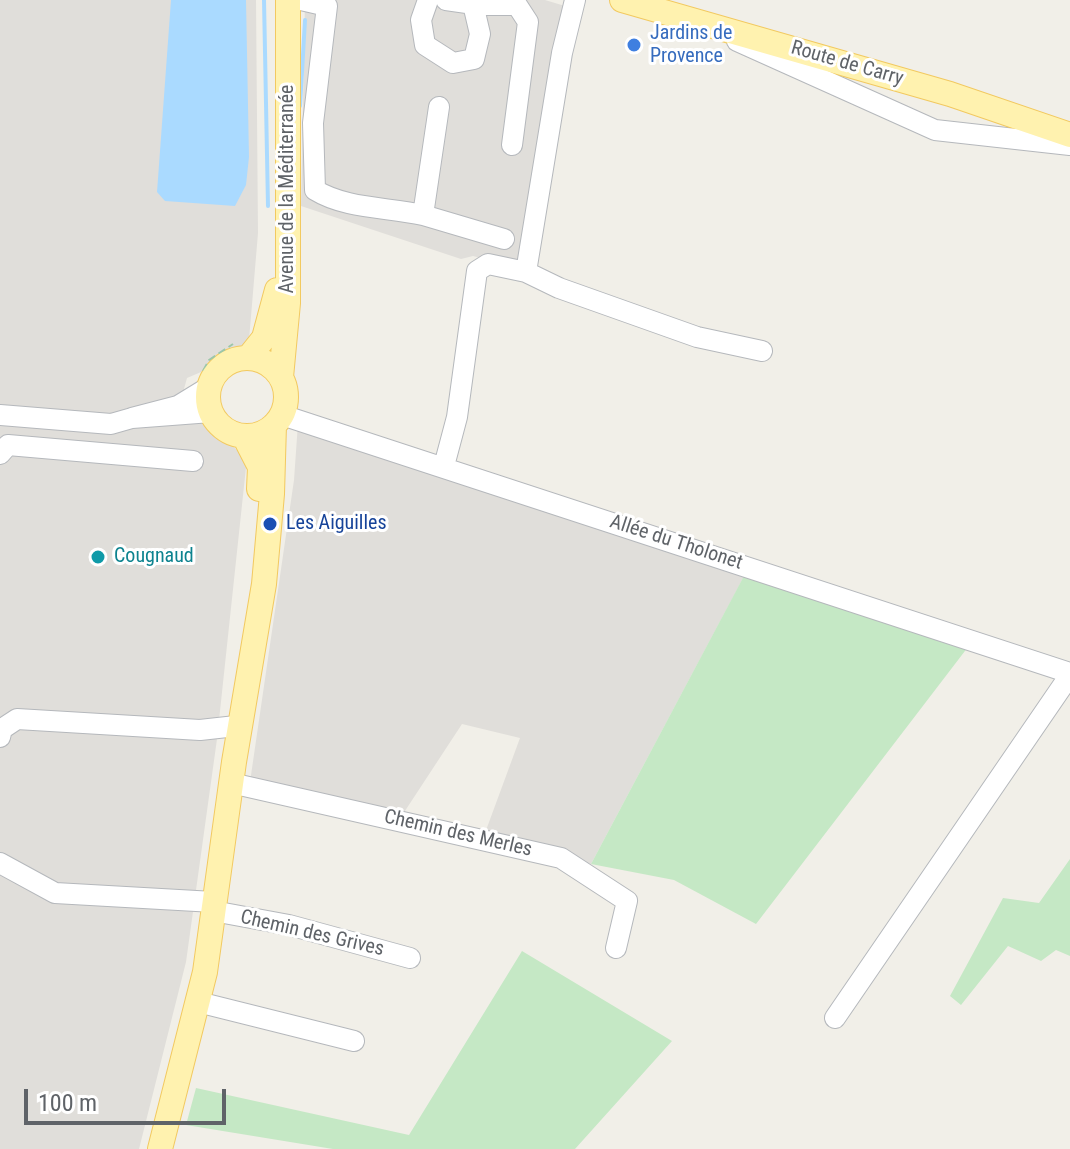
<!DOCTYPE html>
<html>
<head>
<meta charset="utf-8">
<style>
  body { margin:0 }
  #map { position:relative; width:1070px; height:1149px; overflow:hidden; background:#f1efe8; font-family:"Roboto Condensed",sans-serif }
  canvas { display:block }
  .scale { position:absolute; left:24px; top:1089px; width:202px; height:36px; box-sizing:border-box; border:4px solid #5f6368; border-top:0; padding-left:10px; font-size:24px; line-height:28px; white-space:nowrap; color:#5f6368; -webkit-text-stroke:6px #fff; paint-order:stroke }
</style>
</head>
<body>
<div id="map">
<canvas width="1070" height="1149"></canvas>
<div class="scale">100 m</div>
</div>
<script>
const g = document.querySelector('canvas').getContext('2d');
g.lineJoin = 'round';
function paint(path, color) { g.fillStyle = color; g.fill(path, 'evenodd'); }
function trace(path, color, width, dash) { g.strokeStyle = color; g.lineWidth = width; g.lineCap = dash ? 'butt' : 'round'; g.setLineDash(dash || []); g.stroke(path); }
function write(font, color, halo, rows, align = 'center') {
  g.font = font + ' "Roboto Condensed",sans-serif'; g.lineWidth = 6; g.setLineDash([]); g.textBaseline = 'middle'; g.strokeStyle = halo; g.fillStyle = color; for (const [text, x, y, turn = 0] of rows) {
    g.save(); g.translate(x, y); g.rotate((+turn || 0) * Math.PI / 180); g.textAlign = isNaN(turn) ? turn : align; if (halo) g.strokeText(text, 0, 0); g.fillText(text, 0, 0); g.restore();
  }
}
paint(new Path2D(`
  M 0,0 L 256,0 L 258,233 L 248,352 L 187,378 L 184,389 L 199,419 L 247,458 L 217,739 L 186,962 L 139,1149 L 0,1149 Z
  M 305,0 L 545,0 L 565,6 L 521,269 L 473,256 L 461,259 L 301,206 Z
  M 298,423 L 749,567 L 591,864 L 485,833 L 520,738 L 462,724 L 401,817 L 250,782 L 294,480 Z`), '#e0deda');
paint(new Path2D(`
  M 745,574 L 968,647 L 756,924 L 674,880 L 591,864 Z
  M 1070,859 L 1070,956 L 1056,950 L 1041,961 L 1008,946 L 961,1005 L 950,996 L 1003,898 L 1039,903 Z
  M 522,951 L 672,1041 L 575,1149 L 333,1149 L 186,1125 L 196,1088 L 409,1135 Z`), '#c5e8c5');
paint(new Path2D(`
  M 171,0 L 246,0 L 249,157 L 246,185 L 235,206 L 165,201 L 157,192 Z`), '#aadaff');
trace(new Path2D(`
  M 264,0 L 268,206
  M 300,106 L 305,20`), '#aadaff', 4);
const minor = new Path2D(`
  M 301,0 L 327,6 L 313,123 L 315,190 C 346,209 387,207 423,215 L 439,107
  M 428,0 L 421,20 L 425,45 L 453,63 L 474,59 L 480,34 L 473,4
  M 446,0 L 481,5 L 517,5 L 528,22 L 512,145
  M 737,41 L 935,130 L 1070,145
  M 423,215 L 504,239
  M 526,272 L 559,288 L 697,337 L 762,351
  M 209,387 L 178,406 L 132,418 L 211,412
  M 0,415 L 111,424 L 132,418
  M 282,415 L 1070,673
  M 0,454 L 8,445 L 193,461
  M 444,466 L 457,417 L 477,271 L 488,264 L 526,272 L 562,53 L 575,0
  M 0,737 L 2,729 L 17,719 L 200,730 L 236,726
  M 231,783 L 561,858 L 627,901 L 616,948
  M 0,863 L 55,893 L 214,902
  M 213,911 L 289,925 L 410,958
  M 198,1002 L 354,1041
  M 835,1018 L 1070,675`);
const major = new Path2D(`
  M 622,0 L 950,94 L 1070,135
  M 248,358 L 264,338 L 277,290
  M208 397a39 39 0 1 1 78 0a39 39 0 1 1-78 0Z
  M 281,377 L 288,303 L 288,0
  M 244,436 L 260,467 L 259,489
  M 160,1149 L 205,972 L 234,762 L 264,584 L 272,494 L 274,425`);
trace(minor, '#b5b8bc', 22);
trace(major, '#f2c960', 26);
trace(new Path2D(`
  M 203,371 L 209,360 L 233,344
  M 210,429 L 223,434`), '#9cc7a9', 2, [8, 4]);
trace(minor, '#fff', 20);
trace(major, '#fff2af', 24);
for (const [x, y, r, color] of [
  [634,45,8,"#3f7fe0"],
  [270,524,8,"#1a4fb4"],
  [98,557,8,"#0f9aa8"]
]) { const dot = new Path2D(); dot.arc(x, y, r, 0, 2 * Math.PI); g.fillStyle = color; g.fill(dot); trace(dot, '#fff', 3); }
write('20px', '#366cbe', '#fff', [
  ["Jardins de",650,34],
  ["Provence",650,57]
], 'left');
write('20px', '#5f6368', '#fff', [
  ["Route de Carry",847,64,16],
  ["Avenue de la Méditerranée",288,189,-90],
  ["Allée du Tholonet",676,543,18],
  ["Chemin des Merles",458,834,13],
  ["Chemin des Grives",312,934,13]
]);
write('20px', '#164399', '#fff', [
  ["Les Aiguilles",286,524]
], 'left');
write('20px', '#0d838f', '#fff', [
  ["Cougnaud",114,557]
], 'left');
</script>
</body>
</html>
